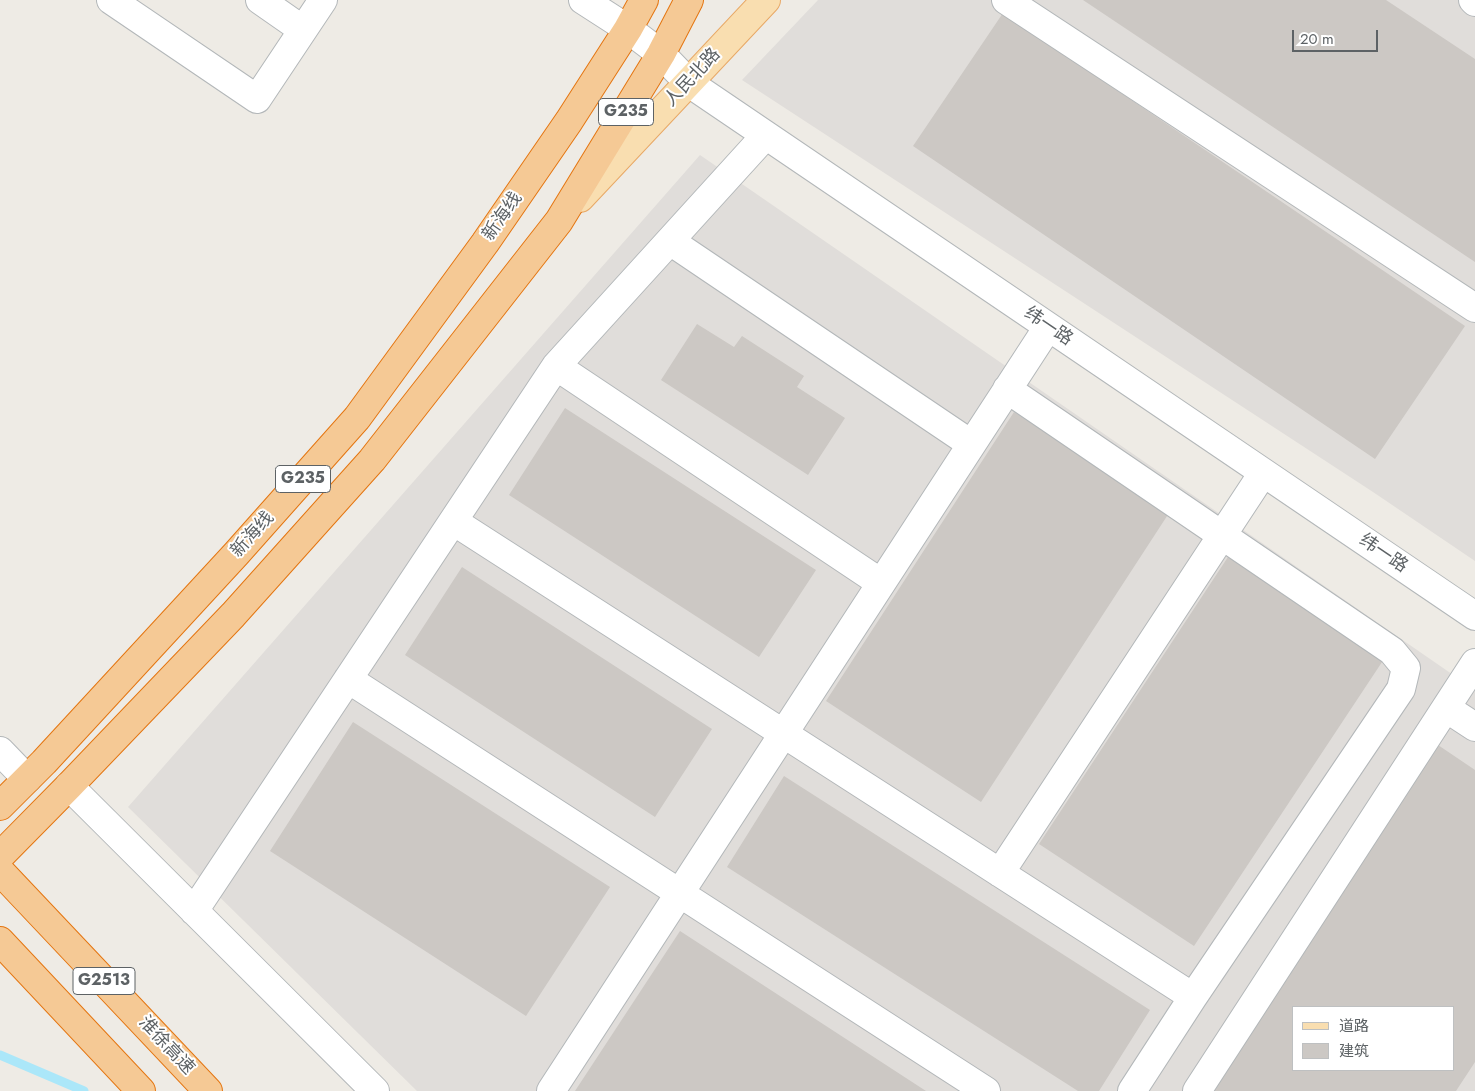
<!DOCTYPE html>
<html>
<head>
<meta charset="utf-8">
<style>
  body { margin:0 }
  #map { position:relative; width:1475px; height:1091px; overflow:hidden; background:#eeebe5; font-family:Jost,"Noto Sans SC",sans-serif }
  canvas { display:block }
  .legend { position:absolute; left:1292px; top:1006px; width:162px; height:65px; box-sizing:border-box; background:#fff; border:1px solid #bec0c1; margin:0; padding:6px 9px; list-style:none; font-size:15px; color:#5d6265 }
  .legend li { display:flex; align-items:center; gap:10px; height:25px }
  .legend b { width:25px; border:1px solid #bec0c1 }
  .scale { position:absolute; left:1292px; top:30px; width:86px; height:22px; box-sizing:border-box; border:2px solid #5d6265; border-top:0; padding-left:6px; font-size:15px; line-height:18px; white-space:nowrap; color:#5d6265; -webkit-text-stroke:4px #fff; paint-order:stroke }
</style>
</head>
<body>
<div id="map">
<canvas width="1475" height="1091"></canvas>
<ul class="legend">
<li><b style="height:6px;background:#f9deb0"></b>道路</li>
<li><b style="height:14px;background:#ccc8c4"></b>建筑</li>
</ul>
<div class="scale">20 m</div>
</div>
<script>
const g = document.querySelector('canvas').getContext('2d');
g.lineJoin = 'round';
function paint(path, color) { g.fillStyle = color; g.fill(path, 'evenodd'); }
function trace(path, color, width, dash) { g.strokeStyle = color; g.lineWidth = width; g.lineCap = dash ? 'butt' : 'round'; g.setLineDash(dash || []); g.stroke(path); }
function write(font, color, halo, rows, align = 'center') {
  g.font = font + ' Jost,"Noto Sans SC",sans-serif'; g.lineWidth = 4; g.setLineDash([]); g.textBaseline = 'middle'; g.strokeStyle = halo; g.fillStyle = color; for (const [text, x, y, turn = 0] of rows) {
    g.save(); g.translate(x, y); g.rotate((+turn || 0) * Math.PI / 180); g.textAlign = isNaN(turn) ? turn : align; if (halo) g.strokeText(text, 0, 0); g.fillText(text, 0, 0); g.restore();
  }
}
paint(new Path2D(`
  M 818,0 L 1475,0 L 1475,561 L 1373,492 L 742,80 Z
  M 700,155 L 1475,690 L 1475,1091 L 417,1091 L 128,807 ZM 1294,1007 L 1454,1007 L 1454,1070 L 1294,1070 Z`), '#e0ddda');
trace(new Path2D(`
  M 0,1055 L 84,1091`), '#abe7f9', 9);
paint(new Path2D(`
  M 1083,0 L 1386,0 L 1475,59 L 1475,262 Z
  M 1003,13 L 1465,326 L 1375,459 L 913,146 Z
  M 697,324 L 734,347 L 742,336 L 804,376 L 797,387 L 845,418 L 808,475 L 661,380 Z
  M 565,408 L 816,570 L 759,657 L 509,495 Z
  M 1014,412 L 1169,513 L 981,802 L 826,701 Z
  M 1228,557 L 1384,659 L 1194,946 L 1039,844 Z
  M 462,567 L 712,729 L 655,817 L 405,655 Z
  M 353,722 L 610,887 L 526,1016 L 270,851 Z
  M 1438,745 L 1475,770 L 1475,1062 L 1456,1091 L 1213,1091 ZM 1294,1007 L 1454,1007 L 1454,1070 L 1294,1070 Z
  M 784,776 L 1150,1010 L 1099,1091 L 1078,1091 L 727,867 Z
  M 680,931 L 926,1091 L 575,1091 Z`), '#ccc8c4');
const minor = new Path2D(`
  M 111,0 L 257,99 L 323,0
  M 260,0 L 303,30
  M 583,0 L 628,29 L 661,54 L 689,83 L 1475,616
  M 1006,0 L 1475,308
  M 1473,0 L 1475,2
  M 670,241 L 971,444
  M 556,366 L 881,583
  M 1007,389 L 1392,651 L 1406,668 L 1401,689 L 1193,997
  M 453,521 L 1193,997 L 1132,1091
  M 348,679 L 986,1091
  M 1446,708 L 1475,727
  M 0,751 L 27,779
  M 69,786 L 375,1091
  M 1000,873 L 1263,473
  M 194,911 L 556,366 L 765,136
  M 551,1091 L 1048,327
  M 1197,1091 L 1475,663`);
const major = new Path2D(`
  M 580,198 L 766,0`);
const highway = new Path2D(`
  M 0,806 L 44,762 L 236,554 L 357,418 L 485,243 L 569,121 L 628,29 L 644,0
  M 0,856 L 69,786 L 233,615 L 372,460 L 559,221 L 661,54 L 689,0
  M 0,871 L 208,1091
  M 0,941 L 141,1091`);
trace(minor, '#b3b7b9', 30);
trace(major, '#e8a865', 30);
trace(highway, '#e47510', 30);
trace(minor, '#fff', 28);
trace(major, '#f9deb0', 28);
trace(highway, '#f5c995', 28);
for (const [x, y, w] of [
  [626,112,55],
  [303,479,55],
  [104,981,62]
]) { const box = new Path2D(); box.roundRect(x - w / 2, y - 13.5, w, 27, 4); g.fillStyle = '#fff'; g.fill(box); trace(box, '#5d6265', 1); }
write('bold 16px', '#5d6265', null, [
  ["G235",626,112],
  ["G235",303,479],
  ["G2513",104,981]
]);
write('18px', '#5d6265', '#fff', [
  ["人民北路",693,78,-47],
  ["新海线",503,217,-55],
  ["纬一路",1048,327,34],
  ["新海线",253,535,-48],
  ["纬一路",1383,554,34],
  ["淮徐高速",166,1046,47]
]);
</script>
</body>
</html>
